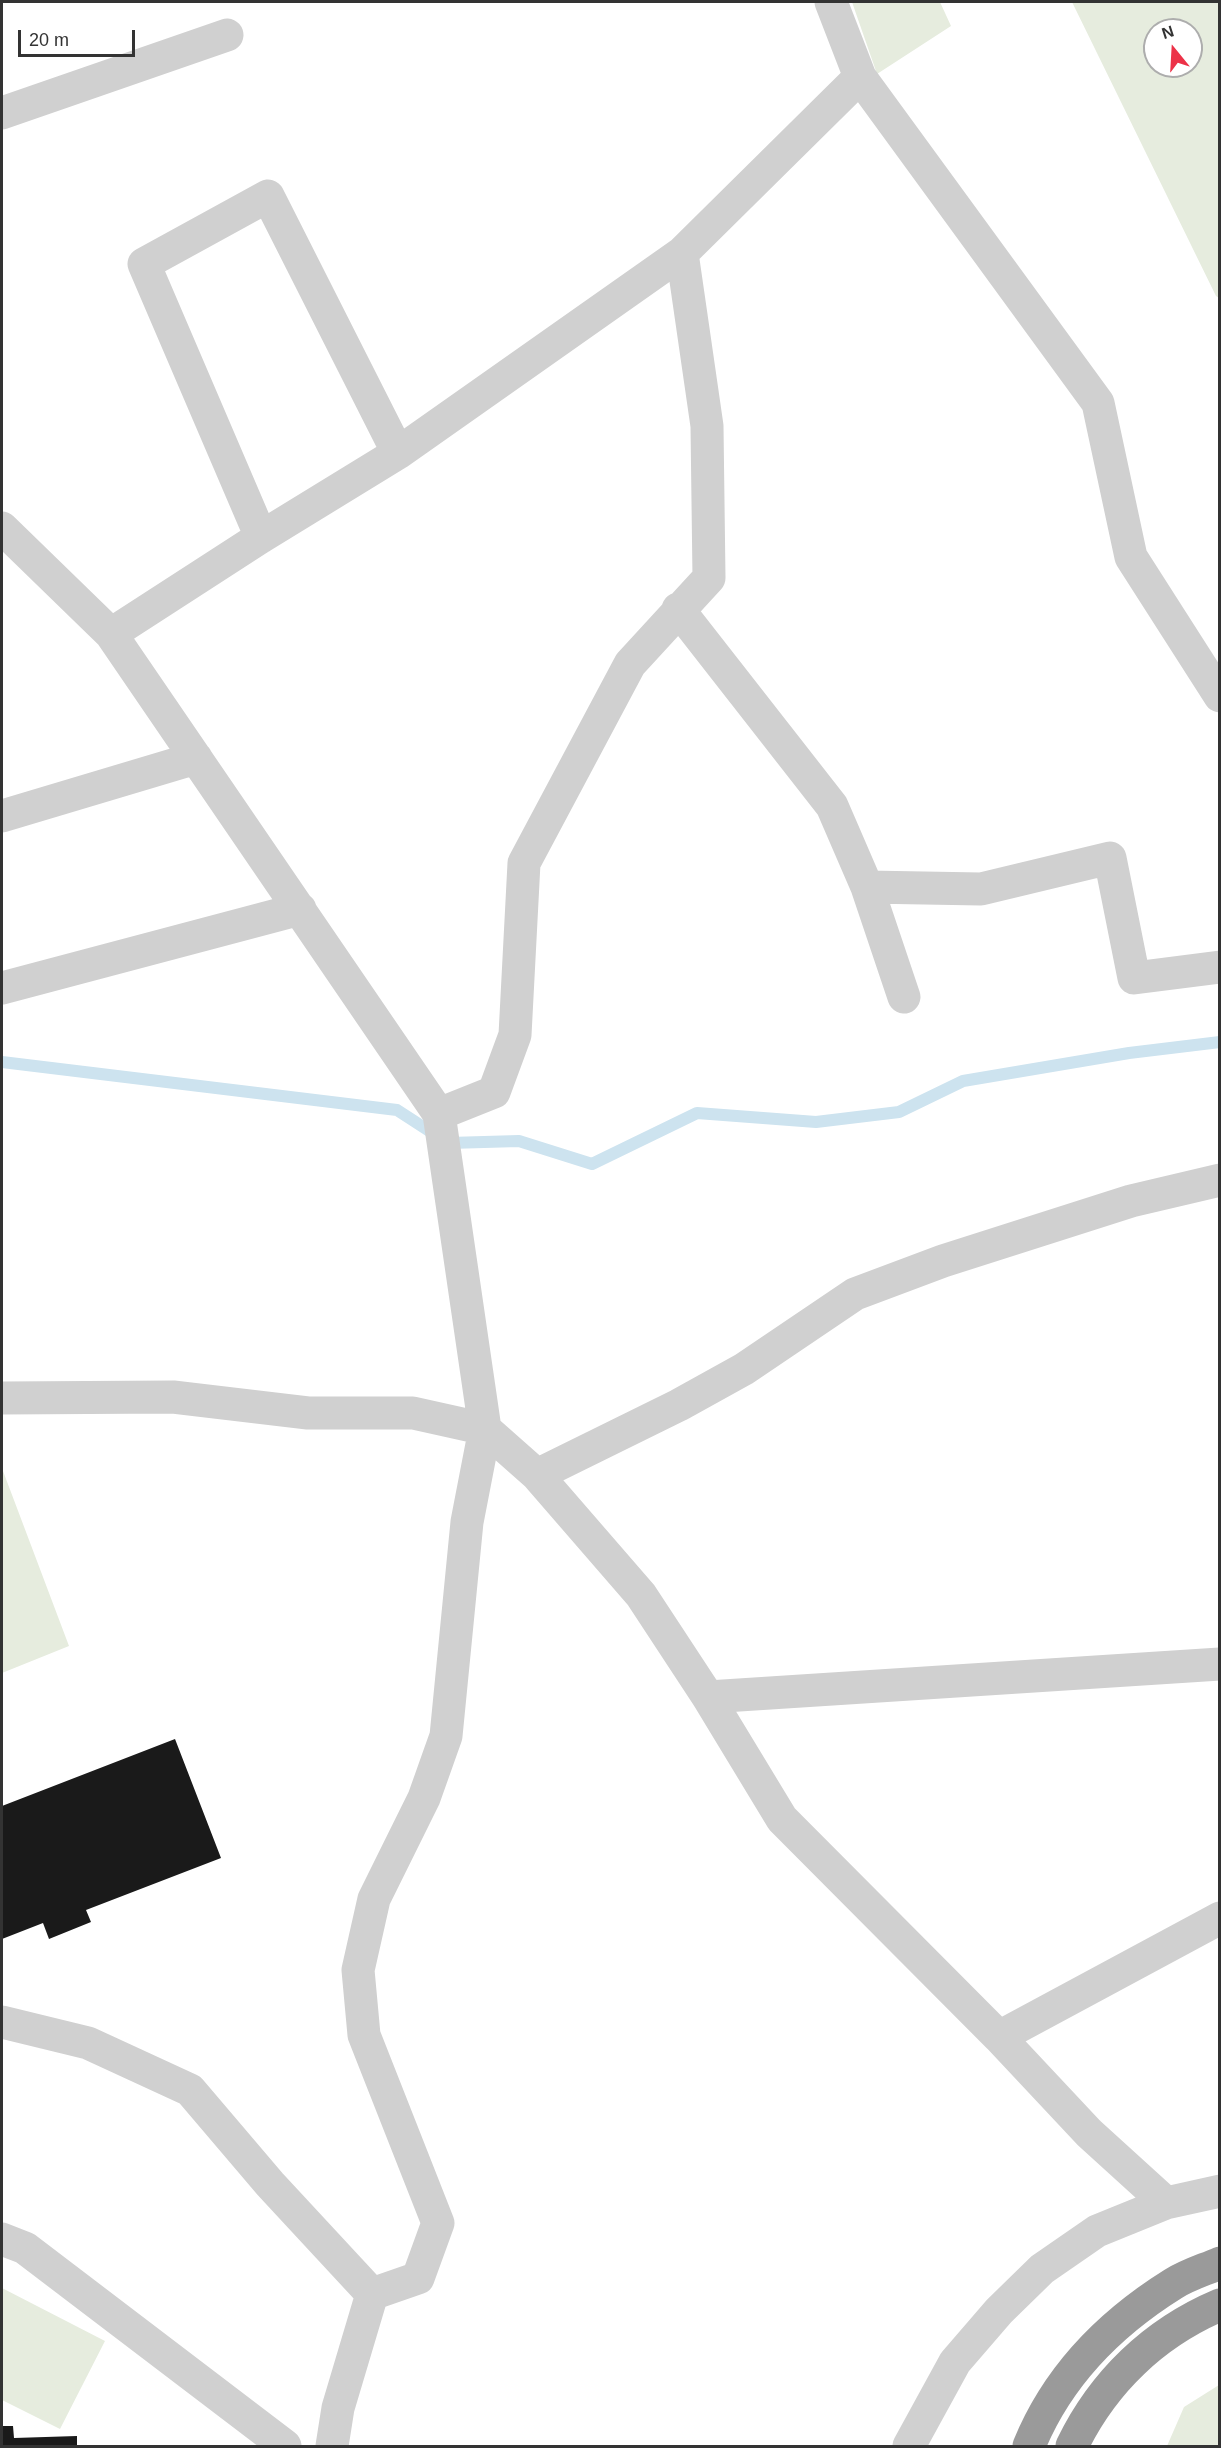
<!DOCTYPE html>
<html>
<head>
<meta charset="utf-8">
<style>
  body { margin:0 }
  #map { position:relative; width:1221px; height:2448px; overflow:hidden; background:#fff; font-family:Helvetica,sans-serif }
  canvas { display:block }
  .frame { position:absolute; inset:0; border:3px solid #333; pointer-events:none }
  .north { position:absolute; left:1143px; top:18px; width:60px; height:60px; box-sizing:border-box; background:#fff; border:2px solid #adadad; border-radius:50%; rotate:342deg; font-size:16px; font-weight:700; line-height:24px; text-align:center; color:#333 }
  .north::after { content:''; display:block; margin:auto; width:21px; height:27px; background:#ec3248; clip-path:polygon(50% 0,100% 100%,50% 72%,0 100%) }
  .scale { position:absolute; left:18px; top:30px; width:117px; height:27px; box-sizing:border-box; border:3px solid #333; border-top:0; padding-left:8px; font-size:18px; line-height:21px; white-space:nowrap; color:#333; -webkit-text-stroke:4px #fff; paint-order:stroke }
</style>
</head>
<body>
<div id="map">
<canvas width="1221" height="2448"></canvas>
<div class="frame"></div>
<div class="north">N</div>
<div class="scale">20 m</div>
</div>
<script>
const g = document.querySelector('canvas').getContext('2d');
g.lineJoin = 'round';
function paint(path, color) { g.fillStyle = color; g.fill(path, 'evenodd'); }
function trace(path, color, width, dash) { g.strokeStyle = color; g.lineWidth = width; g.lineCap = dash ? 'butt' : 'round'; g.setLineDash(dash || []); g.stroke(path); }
paint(new Path2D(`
  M 852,2 L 940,2 L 951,26 L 877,74 Z
  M 1072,2 L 1219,2 L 1219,298 L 1216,296 ZM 1155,30 L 1191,30 L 1191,66 L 1155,66 Z
  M 3,1471 L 69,1646 L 2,1673 L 2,1472 Z
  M 2,2288 L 105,2341 L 60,2429 L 2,2400 Z
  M 1219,2385 L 1219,2446 L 1167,2446 L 1184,2407 Z`), '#e6ecde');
trace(new Path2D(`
  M 2,1062 L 397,1110 L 434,1134
  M 449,1143 L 519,1141 L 592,1164 L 697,1113 L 816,1122 L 899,1112 L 963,1081 L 1129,1053 L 1220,1042`), '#cde3ef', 12);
paint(new Path2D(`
  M 175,1739 L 221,1858 L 86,1910 L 91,1922 L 49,1939 L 43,1923 L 2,1939 L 2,1806 Z
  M 2,2426 L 13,2426 L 14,2438 L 77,2436 L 77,2446 L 2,2446 Z`), '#1a1a1a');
trace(new Path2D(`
  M 831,2 L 860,77 L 1098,403 L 1131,557 L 1220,696
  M 2,113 L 227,35
  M 2,528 L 111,634 L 439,1114 L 485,1429 L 537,1475 L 641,1595 L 708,1697 L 782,1819 L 999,2037 L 1089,2133 L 1166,2203 L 1097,2231 L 1042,2269 L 999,2311 L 955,2362 L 909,2446
  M 261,537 L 144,264 L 268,196 L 398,453
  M 678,609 L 832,806 L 867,887 L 904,997
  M 111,634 L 261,537 L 398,453 L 682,253 L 860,77
  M 2,816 L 196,758
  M 867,887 L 981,889 L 1110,858 L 1134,978 L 1220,967
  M 2,988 L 300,909
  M 439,1114 L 494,1092 L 515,1035 L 524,863 L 630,664 L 709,578 L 707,426 L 682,253
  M 2,1398 L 173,1397 L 308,1413 L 413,1413 L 485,1429 L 467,1522 L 446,1736 L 424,1798 L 374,1899 L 358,1970 L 364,2035 L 438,2223 L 418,2278 L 372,2294
  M 537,1475 L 679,1405 L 744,1369 L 855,1294 L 943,1261 L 1131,1201 L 1220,1180
  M 708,1697 L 1220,1664
  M 2,2022 L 88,2043 L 190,2090 L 270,2184 L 372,2294 L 338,2408 L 332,2446
  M 999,2037 L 1220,1918
  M 1166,2203 L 1220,2191
  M 2,2239 L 25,2248 L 285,2446`), '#d0d0d0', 33);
trace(new Path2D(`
  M 1029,2446 C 1058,2375 1109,2324 1173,2284 C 1187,2275 1204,2270 1220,2263
  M 1072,2446 C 1103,2382 1154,2333 1220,2305`), '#9a9a9a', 33);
</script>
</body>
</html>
